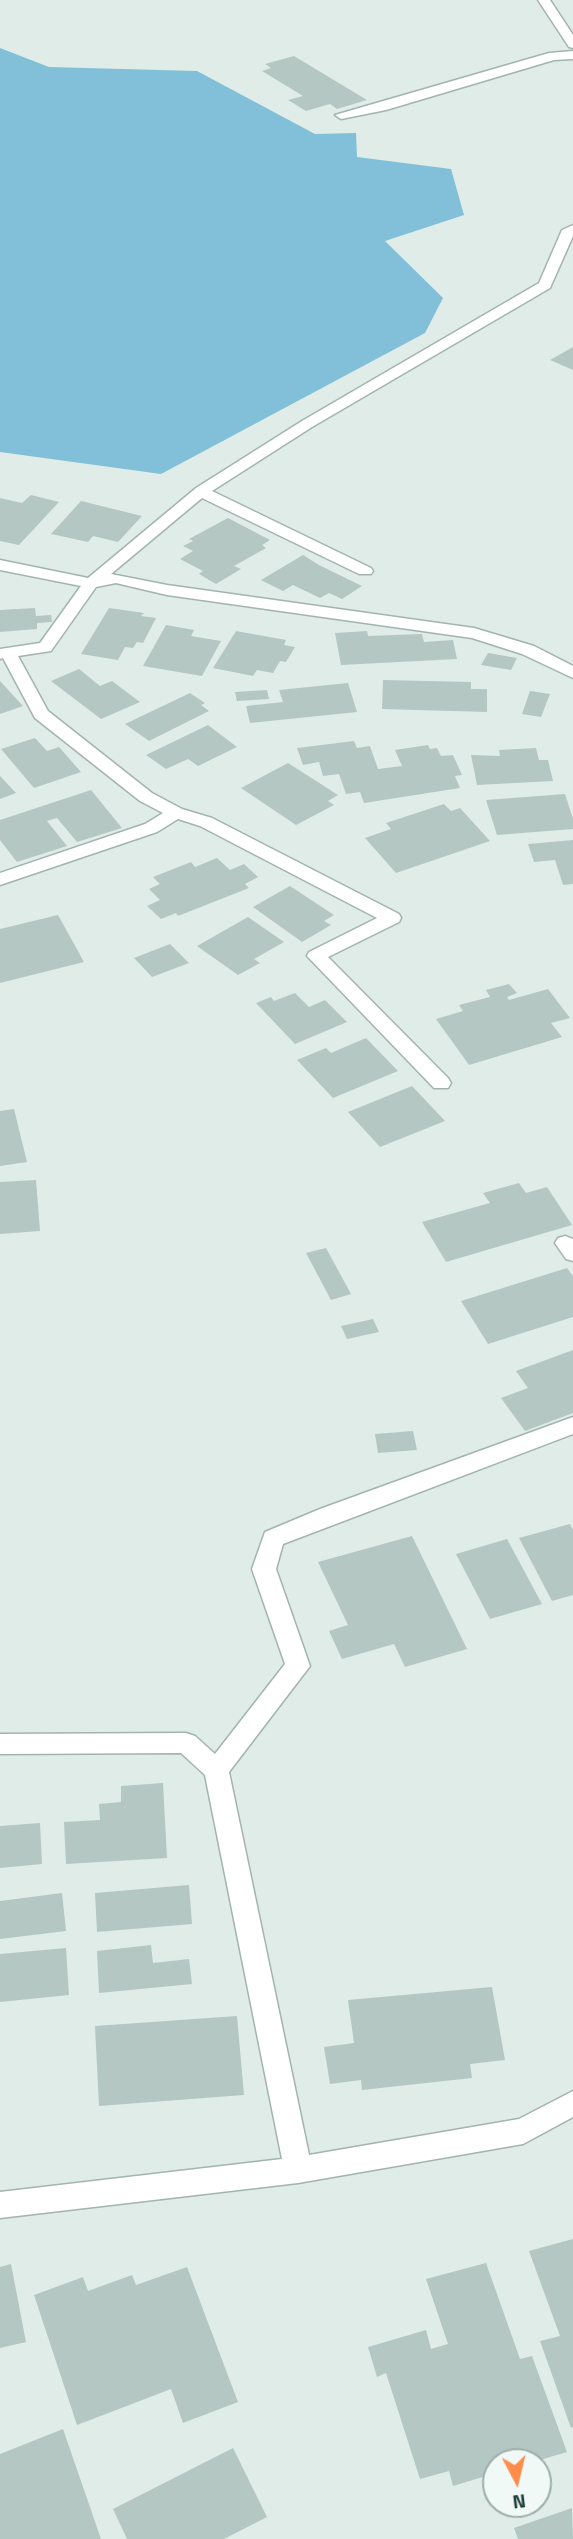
<!DOCTYPE html>
<html>
<head>
<meta charset="utf-8">
<style>
  body { margin:0 }
  #map { position:relative; width:573px; height:2539px; overflow:hidden; background:#e0ece8; font-family:"Titillium Web",sans-serif }
  canvas { display:block }
  .north { position:absolute; left:482px; top:2448px; width:70px; height:70px; box-sizing:border-box; background:#f0f9f5; border:2px solid #9caeaa; border-radius:50%; rotate:173deg; font-size:19px; font-weight:700; line-height:28px; text-align:center; color:#1e3e3a }
  .north::after { content:''; display:block; margin:auto; width:24px; height:32px; background:#ff8c4b; clip-path:polygon(50% 0,100% 100%,50% 72%,0 100%) }
</style>
</head>
<body>
<div id="map">
<canvas width="573" height="2539"></canvas>
<div class="north">N</div>
</div>
<script>
const g = document.querySelector('canvas').getContext('2d');
g.lineJoin = 'round';
function paint(path, color) { g.fillStyle = color; g.fill(path, 'evenodd'); }
function trace(path, color, width, dash) { g.strokeStyle = color; g.lineWidth = width; g.lineCap = dash ? 'butt' : 'round'; g.setLineDash(dash || []); g.stroke(path); }
paint(new Path2D(`
  M 0,48 L 49,67 L 197,71 L 315,134 L 356,133 L 357,157 L 451,169 L 464,215 L 385,241 L 443,298 L 425,333 L 161,474 L 0,452 Z`), '#81c0d8');
paint(new Path2D(`
  M 294,56 L 367,100 L 337,109 L 330,104 L 306,111 L 288,100 L 303,96 L 262,71 L 271,68 L 265,64 Z
  M 573,347 L 573,370 L 550,360 Z
  M 31,495 L 59,502 L 19,545 L 0,541 L 0,498 L 22,503 Z
  M 81,501 L 142,516 L 118,542 L 93,536 L 88,542 L 51,534 Z
  M 228,518 L 270,540 L 262,545 L 266,548 L 234,566 L 241,569 L 216,584 L 199,574 L 203,571 L 180,559 L 193,551 L 183,546 L 193,541 L 189,539 Z
  M 303,555 L 319,565 L 362,586 L 342,599 L 329,593 L 320,598 L 293,585 L 283,591 L 261,580 Z
  M 35,608 L 36,616 L 51,615 L 52,622 L 37,623 L 37,629 L 0,632 L 0,610 Z
  M 109,608 L 144,613 L 141,616 L 156,618 L 143,643 L 137,642 L 133,648 L 125,647 L 118,660 L 81,654 Z
  M 166,625 L 194,630 L 191,636 L 221,641 L 202,676 L 143,666 Z
  M 236,631 L 286,640 L 284,645 L 295,647 L 286,662 L 280,661 L 273,673 L 257,670 L 253,676 L 213,668 Z
  M 367,631 L 368,636 L 422,634 L 424,642 L 453,640 L 457,659 L 341,665 L 335,633 Z
  M 488,653 L 517,658 L 511,670 L 481,665 Z
  M 79,669 L 100,686 L 112,681 L 140,702 L 101,719 L 51,681 Z
  M 383,680 L 471,682 L 471,689 L 487,689 L 487,712 L 382,709 Z
  M 0,681 L 23,706 L 0,714 Z
  M 348,683 L 357,712 L 250,723 L 246,706 L 283,702 L 279,690 Z
  M 267,690 L 269,699 L 237,701 L 235,692 Z
  M 530,691 L 550,694 L 541,717 L 522,714 Z
  M 190,693 L 205,703 L 201,705 L 209,711 L 149,741 L 125,724 Z
  M 208,725 L 237,747 L 198,766 L 188,759 L 166,769 L 146,755 Z
  M 35,738 L 47,751 L 59,747 L 81,772 L 34,788 L 1,749 Z
  M 354,741 L 357,748 L 370,746 L 378,769 L 402,766 L 395,750 L 428,745 L 430,749 L 437,748 L 441,756 L 453,755 L 462,775 L 455,776 L 460,788 L 364,803 L 360,792 L 346,794 L 339,774 L 323,776 L 319,762 L 303,765 L 297,748 Z
  M 536,748 L 539,760 L 548,760 L 553,781 L 477,785 L 471,755 L 500,756 L 499,750 Z
  M 288,763 L 338,795 L 328,801 L 334,805 L 296,825 L 241,788 Z
  M 0,776 L 16,793 L 0,799 Z
  M 91,790 L 122,828 L 77,842 L 57,818 L 47,821 L 67,846 L 17,862 L 0,840 L 0,820 Z
  M 565,794 L 573,819 L 573,829 L 497,835 L 486,800 Z
  M 444,804 L 451,811 L 460,808 L 490,841 L 396,873 L 365,838 L 391,829 L 386,823 Z
  M 573,840 L 573,884 L 563,885 L 555,860 L 534,862 L 528,844 Z
  M 217,858 L 230,870 L 244,864 L 258,877 L 245,884 L 249,888 L 178,916 L 176,913 L 161,919 L 147,906 L 160,900 L 149,889 L 160,884 L 153,877 L 191,862 L 195,867 Z
  M 290,886 L 334,915 L 324,921 L 331,925 L 302,942 L 253,907 Z
  M 58,915 L 84,962 L 0,983 L 0,929 Z
  M 248,917 L 284,942 L 254,959 L 260,963 L 238,975 L 197,946 Z
  M 170,944 L 189,963 L 152,977 L 134,958 Z
  M 509,984 L 517,993 L 507,997 L 509,1000 L 548,989 L 570,1018 L 551,1023 L 562,1037 L 469,1065 L 436,1019 L 463,1011 L 459,1005 L 490,997 L 486,990 Z
  M 295,993 L 309,1007 L 325,1000 L 347,1022 L 295,1044 L 256,1003 L 271,997 L 274,1001 Z
  M 366,1038 L 398,1071 L 333,1098 L 297,1060 L 326,1048 L 331,1053 Z
  M 412,1086 L 445,1121 L 380,1147 L 348,1112 Z
  M 14,1109 L 27,1162 L 0,1166 L 0,1111 Z
  M 36,1180 L 40,1231 L 0,1234 L 0,1182 Z
  M 519,1183 L 526,1193 L 547,1187 L 572,1225 L 446,1262 L 422,1222 L 490,1203 L 483,1193 Z
  M 326,1248 L 351,1294 L 331,1300 L 306,1253 Z
  M 567,1268 L 573,1276 L 573,1317 L 488,1344 L 461,1301 Z
  M 373,1319 L 379,1332 L 347,1339 L 341,1326 Z
  M 573,1350 L 573,1413 L 525,1431 L 501,1398 L 528,1388 L 516,1371 Z
  M 413,1431 L 417,1450 L 378,1453 L 375,1434 Z
  M 570,1524 L 573,1530 L 573,1595 L 552,1601 L 519,1538 Z
  M 412,1536 L 467,1649 L 405,1667 L 394,1644 L 342,1659 L 329,1631 L 348,1625 L 318,1562 Z
  M 507,1539 L 542,1604 L 490,1619 L 456,1554 Z
  M 163,1783 L 167,1858 L 66,1864 L 64,1822 L 100,1820 L 99,1804 L 121,1802 L 121,1786 Z
  M 40,1823 L 42,1864 L 0,1868 L 0,1826 Z
  M 189,1885 L 192,1924 L 97,1932 L 95,1893 Z
  M 62,1893 L 66,1931 L 0,1939 L 0,1901 Z
  M 151,1945 L 153,1963 L 189,1959 L 192,1984 L 99,1993 L 97,1951 Z
  M 66,1948 L 69,1995 L 0,2002 L 0,1954 Z
  M 492,1987 L 505,2060 L 470,2064 L 472,2078 L 362,2090 L 361,2080 L 330,2084 L 324,2047 L 354,2043 L 348,2000 Z
  M 237,2016 L 244,2095 L 99,2106 L 95,2026 Z
  M 573,2239 L 573,2427 L 571,2428 L 540,2341 L 560,2336 L 529,2251 Z
  M 486,2263 L 520,2359 L 532,2356 L 567,2452 L 533,2462 L 496,2462 L 496,2473 L 453,2486 L 449,2471 L 420,2479 L 386,2373 L 377,2377 L 368,2347 L 426,2330 L 431,2349 L 448,2344 L 426,2279 Z
  M 11,2264 L 26,2342 L 0,2348 L 0,2267 Z
  M 187,2267 L 238,2402 L 183,2423 L 171,2389 L 77,2425 L 34,2295 L 83,2277 L 88,2291 L 132,2275 L 136,2285 Z
  M 63,2429 L 101,2539 L 0,2539 L 0,2454 Z
  M 233,2448 L 267,2517 L 224,2539 L 127,2539 L 113,2509 Z
  M 572,2508 L 573,2539 L 518,2539 L 514,2528 Z`), '#b5c7c2');
const minor = new Path2D(`
  M 538,0 L 550,0 L 573,35 L 573,48 L 569,47 Z
  M 573,51 L 573,59 L 554,60 L 386,110 L 341,119 L 335,115 L 549,53 Z
  M 573,225 L 573,236 L 550,288 L 312,427 L 212,491 L 371,568 L 373,571 L 371,574 L 359,574 L 202,498 L 111,574 L 167,585 L 474,628 L 534,646 L 573,666 L 573,678 L 522,654 L 472,638 L 167,595 L 116,583 L 96,587 L 51,651 L 18,656 L 48,711 L 152,793 L 182,809 L 212,818 L 399,914 L 401,918 L 399,922 L 328,957 L 448,1078 L 451,1083 L 448,1088 L 434,1088 L 307,956 L 309,952 L 377,918 L 200,826 L 178,819 L 157,832 L 0,885 L 0,873 L 145,824 L 163,813 L 140,801 L 35,718 L 3,658 L 0,659 L 0,649 L 40,643 L 81,586 L 0,570 L 0,560 L 88,578 L 196,488 L 302,421 L 539,283 L 562,230 Z
  M 565,1236 L 573,1239 L 573,1261 L 566,1259 L 555,1243 L 558,1238 Z
  M 573,1417 L 573,1434 L 283,1544 L 276,1569 L 310,1666 L 229,1772 L 309,2155 L 519,2119 L 573,2091 L 573,2117 L 523,2144 L 298,2183 L 0,2218 L 0,2192 L 282,2159 L 205,1775 L 181,1753 L 0,1754 L 0,1734 L 186,1733 L 195,1736 L 215,1754 L 285,1664 L 252,1569 L 265,1532 L 320,1509 Z`);
trace(minor, '#a2b4b0', 3);
paint(minor, '#fff');
</script>
</body>
</html>
